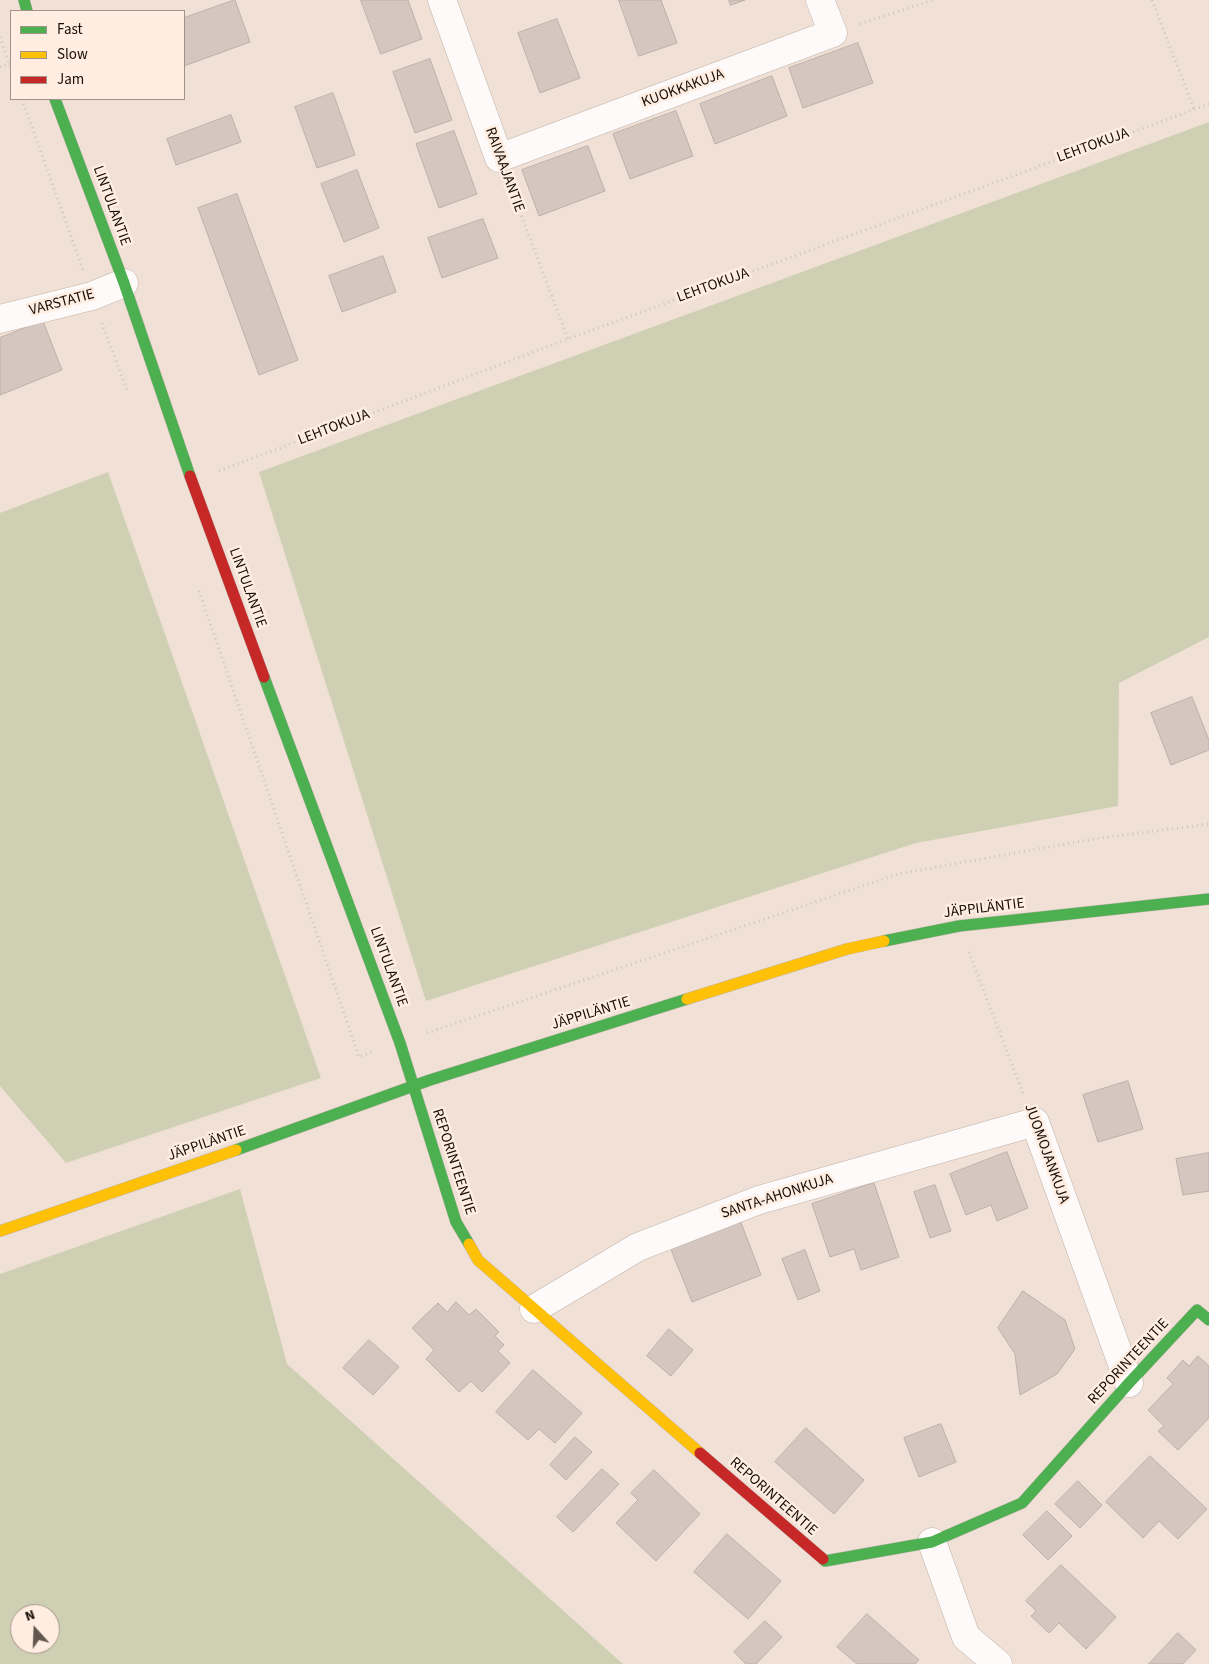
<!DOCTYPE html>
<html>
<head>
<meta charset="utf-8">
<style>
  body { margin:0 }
  #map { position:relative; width:1209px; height:1664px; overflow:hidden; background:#f0e0d5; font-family:"Source Sans 3",sans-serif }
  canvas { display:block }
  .legend { position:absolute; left:10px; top:10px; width:175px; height:90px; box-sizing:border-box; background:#ffede1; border:1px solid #a2938a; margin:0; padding:6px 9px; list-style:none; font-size:15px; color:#160d07 }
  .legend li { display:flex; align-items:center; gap:10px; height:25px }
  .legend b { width:25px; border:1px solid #a2938a }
  .north { position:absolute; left:10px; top:1604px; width:50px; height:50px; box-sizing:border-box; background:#ffede1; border:1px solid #a2938a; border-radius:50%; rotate:340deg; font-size:14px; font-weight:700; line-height:20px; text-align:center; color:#160d07 }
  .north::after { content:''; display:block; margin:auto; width:18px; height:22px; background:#62574f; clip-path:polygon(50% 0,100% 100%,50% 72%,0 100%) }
</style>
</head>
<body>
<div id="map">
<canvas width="1209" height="1664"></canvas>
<ul class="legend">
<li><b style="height:6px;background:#4caf50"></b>Fast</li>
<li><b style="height:6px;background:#ffc107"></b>Slow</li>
<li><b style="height:6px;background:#c62828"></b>Jam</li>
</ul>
<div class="north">N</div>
</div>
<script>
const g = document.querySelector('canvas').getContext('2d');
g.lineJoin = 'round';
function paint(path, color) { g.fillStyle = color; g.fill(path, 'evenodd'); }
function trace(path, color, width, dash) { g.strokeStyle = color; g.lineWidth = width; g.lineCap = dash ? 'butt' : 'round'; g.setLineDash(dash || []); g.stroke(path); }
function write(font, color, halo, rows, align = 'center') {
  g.font = font + ' "Source Sans 3",sans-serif'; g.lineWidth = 5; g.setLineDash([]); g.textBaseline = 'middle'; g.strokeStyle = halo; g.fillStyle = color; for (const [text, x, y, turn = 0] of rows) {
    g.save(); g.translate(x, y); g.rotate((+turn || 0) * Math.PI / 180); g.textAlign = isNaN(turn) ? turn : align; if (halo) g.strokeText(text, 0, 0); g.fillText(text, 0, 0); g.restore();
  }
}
paint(new Path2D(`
  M 1209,122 L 1209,637 L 1119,683 L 1118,806 L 916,843 L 426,1001 L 259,472 Z
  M 108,472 L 321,1078 L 66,1163 L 0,1086 L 0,513 Z
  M 240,1189 L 287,1364 L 623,1664 L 0,1664 L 0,1274 ZM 20,1614 L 50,1614 L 50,1644 L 20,1644 Z`), '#cfd0b3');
const building = new Path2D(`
  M 235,0 L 250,42 L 184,66 L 184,18 Z
  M 361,0 L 408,0 L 422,39 L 381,54 Z
  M 619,0 L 661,0 L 677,43 L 639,56 Z
  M 729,0 L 745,0 L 731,5 Z
  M 557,19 L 580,78 L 540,93 L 518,33 Z
  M 858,43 L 873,83 L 803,108 L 789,68 Z
  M 430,59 L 452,120 L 415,133 L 393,72 Z
  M 772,76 L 787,116 L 715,144 L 700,104 Z
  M 333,93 L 355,155 L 317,168 L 295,107 Z
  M 676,111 L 693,156 L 630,179 L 613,134 Z
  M 231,115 L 241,142 L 176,165 L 167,139 Z
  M 454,131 L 477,194 L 439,208 L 416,144 Z
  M 588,146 L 605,191 L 539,216 L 522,170 Z
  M 357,170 L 379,228 L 344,242 L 321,184 Z
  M 237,194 L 298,360 L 259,375 L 198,208 Z
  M 483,219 L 498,258 L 442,278 L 428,238 Z
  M 383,256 L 396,292 L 342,312 L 329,276 Z
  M 43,321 L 62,370 L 0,395 L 0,338 Z
  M 1192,697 L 1209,740 L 1209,750 L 1171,765 L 1151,713 Z
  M 1128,1081 L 1143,1129 L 1098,1142 L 1083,1095 Z
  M 1007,1152 L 1028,1208 L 997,1221 L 991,1205 L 966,1215 L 950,1174 Z
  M 1209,1153 L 1209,1191 L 1183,1195 L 1176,1159 Z
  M 874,1183 L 899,1257 L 861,1270 L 854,1249 L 830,1257 L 812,1204 Z
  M 935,1185 L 951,1231 L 930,1238 L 914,1192 Z
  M 740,1220 L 761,1275 L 692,1302 L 670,1247 Z
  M 805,1250 L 820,1291 L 798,1300 L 782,1259 Z
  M 1023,1291 L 1065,1320 L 1075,1349 L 1057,1374 L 1020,1395 L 1015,1354 L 998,1328 Z
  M 456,1302 L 469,1315 L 476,1309 L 499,1332 L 495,1336 L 504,1345 L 498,1351 L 510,1363 L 482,1392 L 471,1381 L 459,1392 L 426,1359 L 434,1350 L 412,1328 L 438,1303 L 447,1312 Z
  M 669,1329 L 693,1350 L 671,1376 L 647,1356 Z
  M 369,1340 L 399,1367 L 373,1395 L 343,1368 Z
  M 1198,1356 L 1209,1366 L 1209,1418 L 1178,1450 L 1158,1431 L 1164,1426 L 1148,1410 L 1173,1384 L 1167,1378 L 1183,1360 L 1189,1366 Z
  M 533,1370 L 582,1413 L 555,1443 L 539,1429 L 528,1440 L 496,1412 Z
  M 941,1424 L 956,1462 L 919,1477 L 904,1438 Z
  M 806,1428 L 864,1480 L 834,1514 L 775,1462 Z
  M 575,1437 L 592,1452 L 566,1480 L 550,1465 Z
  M 1150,1456 L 1207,1509 L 1178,1539 L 1159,1521 L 1143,1538 L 1106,1502 Z
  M 602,1469 L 619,1484 L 573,1532 L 557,1517 Z
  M 654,1470 L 700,1514 L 656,1561 L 616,1523 L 638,1500 L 631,1493 Z
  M 1078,1481 L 1102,1505 L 1080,1528 L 1055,1504 Z
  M 1047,1511 L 1072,1536 L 1048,1560 L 1023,1535 Z
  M 727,1534 L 781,1581 L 748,1619 L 694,1572 Z
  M 1061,1565 L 1116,1617 L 1086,1649 L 1059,1623 L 1049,1633 L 1031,1616 L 1036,1611 L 1026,1601 Z
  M 867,1614 L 919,1660 L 915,1664 L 857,1664 L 837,1647 Z
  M 765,1621 L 782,1637 L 756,1664 L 746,1664 L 734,1652 Z
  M 1178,1633 L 1196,1650 L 1183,1664 L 1149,1664 Z`);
paint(building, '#d5c7c0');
trace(building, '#bcb0a8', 1);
const street = new Path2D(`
  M 442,0 L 499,158 L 833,33 L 820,0
  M 0,319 L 92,296 L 124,283
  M 534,1309 L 638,1247 L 759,1200 L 1035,1122 L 1129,1383
  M 932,1542 L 966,1637 L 998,1664`);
const fast = new Path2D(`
  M 24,0 L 27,11
  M 55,99 L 124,283 L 190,476
  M 264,677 L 400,1043 L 456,1222 L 469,1244
  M 884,941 L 959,926 L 1209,899
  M 236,1150 L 430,1080 L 687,999
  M 823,1559 L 825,1561 L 932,1542 L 1022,1503 L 1129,1383 L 1197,1310 L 1209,1320`);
const slow = new Path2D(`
  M 687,999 L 847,949 L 884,941
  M 0,1231 L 236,1150
  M 469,1244 L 478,1260 L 700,1453`);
const jam = new Path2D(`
  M 190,476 L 264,677
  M 700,1453 L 823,1559`);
trace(street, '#c0b4ac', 29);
trace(fast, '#c0b4ac', 12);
trace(slow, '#c0b4ac', 12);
trace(jam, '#c0b4ac', 12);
trace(new Path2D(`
  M 1152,0 L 1194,109
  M 860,24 L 933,0
  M 0,37 L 11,69
  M 0,67 L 11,63
  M 22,99 L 83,270
  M 509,183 L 568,339
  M 102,323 L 127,390
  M 219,471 L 568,339 L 1209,104
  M 199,591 L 359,1057 L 374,1051
  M 969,952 L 1024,1096
  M 427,1033 L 898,874 L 1093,839 L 1209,824`), '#cbc6c2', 3, [1, 4]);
trace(street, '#fdfaf9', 28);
trace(fast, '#4caf50', 11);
trace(slow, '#ffc107', 11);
trace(jam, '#c62828', 11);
write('15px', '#160d07', '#ffede1', [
  ["KUOKKAKUJA",683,89,-20],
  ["LEHTOKUJA",1093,146,-20],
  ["RAIVAAJANTIE",504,170,70],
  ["LINTULANTIE",111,206,70],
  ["LEHTOKUJA",713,286,-20],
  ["VARSTATIE",62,303,-15],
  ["LEHTOKUJA",334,428,-21],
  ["LINTULANTIE",247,588,70],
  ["JÄPPILÄNTIE",984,909,-7],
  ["LINTULANTIE",388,967,70],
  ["JÄPPILÄNTIE",591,1014,-17],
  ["JÄPPILÄNTIE",207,1144,-19],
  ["JUOMOJANKUJA",1046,1154,70],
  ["REPORINTEENTIE",453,1162,72],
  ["SANTA-AHONKUJA",777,1197,-18],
  ["REPORINTEENTIE",1129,1362,-47],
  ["REPORINTEENTIE",773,1497,41]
]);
</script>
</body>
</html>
